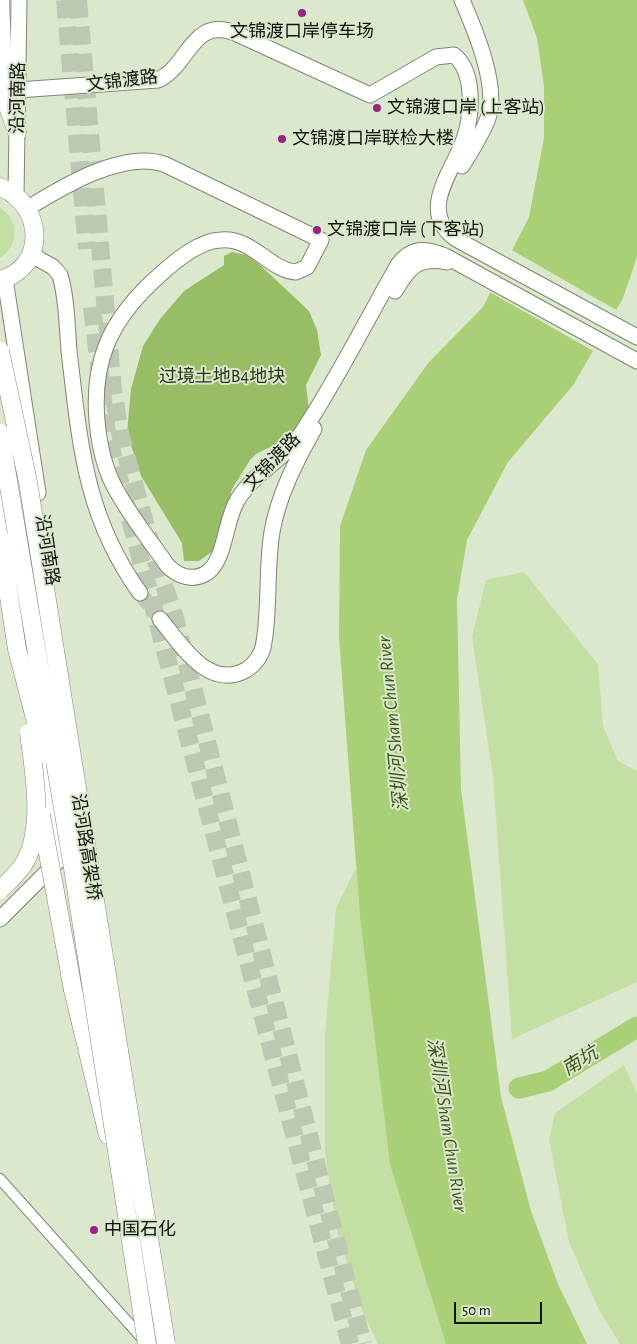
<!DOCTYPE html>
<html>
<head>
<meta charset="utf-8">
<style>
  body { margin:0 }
  #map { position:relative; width:637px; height:1344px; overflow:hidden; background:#dbe8ce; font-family:"Alegreya Sans",sans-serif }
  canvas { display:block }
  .scale { position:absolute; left:454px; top:1302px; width:88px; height:22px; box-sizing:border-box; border:2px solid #0f130a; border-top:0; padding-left:6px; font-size:15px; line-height:18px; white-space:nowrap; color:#0f130a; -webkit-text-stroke:4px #dbe8ce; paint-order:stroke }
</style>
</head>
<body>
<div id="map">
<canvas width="637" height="1344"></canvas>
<div class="scale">50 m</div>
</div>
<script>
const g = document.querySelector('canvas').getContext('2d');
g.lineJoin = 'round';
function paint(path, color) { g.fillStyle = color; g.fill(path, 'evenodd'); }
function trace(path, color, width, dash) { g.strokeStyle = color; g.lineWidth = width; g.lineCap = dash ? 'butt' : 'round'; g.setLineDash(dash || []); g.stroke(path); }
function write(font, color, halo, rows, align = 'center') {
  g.font = font + ' "Alegreya Sans","Noto Sans SC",sans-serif'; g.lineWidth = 4; g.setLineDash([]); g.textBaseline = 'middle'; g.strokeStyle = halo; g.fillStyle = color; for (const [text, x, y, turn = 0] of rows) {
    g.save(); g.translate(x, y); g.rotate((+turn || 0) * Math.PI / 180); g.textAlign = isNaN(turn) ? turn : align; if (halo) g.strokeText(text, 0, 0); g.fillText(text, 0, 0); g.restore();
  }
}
paint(new Path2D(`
  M 0,208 C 20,221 19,245 0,258 Z
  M 524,572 L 598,664 L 603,726 L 618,761 L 637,771 L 637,982 L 512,1039 L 493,776 L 472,637 L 486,580 Z
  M 356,868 L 360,917 L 390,1165 L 446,1344 L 378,1344 L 362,1310 L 337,1231 L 325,1152 L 325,1036 L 336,908 Z
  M 624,1065 L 637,1094 L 637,1344 L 620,1344 L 598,1308 L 569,1242 L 549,1139 L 555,1113 Z`), '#c3dfa3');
paint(new Path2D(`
  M 232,252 L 246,255 L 260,265 L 309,311 L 317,330 L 321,355 L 306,385 L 309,410 L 295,435 L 256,454 L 250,460 L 232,489 L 221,532 L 213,551 L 199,561 L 184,561 L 182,543 L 141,476 L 127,433 L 131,389 L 143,346 L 160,319 L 184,291 L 224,265 L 224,256 Z`), '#97be64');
paint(new Path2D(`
  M 523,0 L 637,0 L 637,257 L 623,298 L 574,384 L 508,462 L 467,540 L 457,599 L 461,789 L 501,1097 L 531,1211 L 558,1284 L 587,1344 L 446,1344 L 390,1165 L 360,917 L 339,637 L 340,526 L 366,450 L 429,362 L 483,307 L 529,217 L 544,138 L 544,86 L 537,38 Z`), '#a9d076');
paint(new Path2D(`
  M 510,249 L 618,311 L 595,352 L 488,291 Z`), '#dbe8ce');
trace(new Path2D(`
  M 519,1088 L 548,1081 L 637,1027`), '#a9d076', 21);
trace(new Path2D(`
  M 140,593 L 160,619`), '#bcc8b1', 15, [15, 8]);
trace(new Path2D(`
  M 65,0 L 87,249
  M 78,0 L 113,390 L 120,433 L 154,555 L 175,618 L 363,1344
  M 92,307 L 107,433 L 350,1344`), '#bcc8b1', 18, [18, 9]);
const street = new Path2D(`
  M 0,1179 L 141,1337`);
const primary = new Path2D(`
  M 462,0 C 475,30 499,86 488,118 C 482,135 471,151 462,166
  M 18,90 L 158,80 C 189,66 192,16 235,33 L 370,95 L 436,57 L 454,55 C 465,64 469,78 470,93 C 471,110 469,126 463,142 C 451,174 418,212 456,239 L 637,337
  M 16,195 L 19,0
  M 28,208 C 62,187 123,150 164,164 L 321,240 L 307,267 L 296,272 C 269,270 252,237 221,240 C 196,241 168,267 151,283 C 109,323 92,363 97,421 C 99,443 103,464 113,484 C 127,512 149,539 167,565 C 178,577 194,582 208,572 C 226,558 225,519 238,499 C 254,473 285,459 301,434 C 337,380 366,321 398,265 C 411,247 426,248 445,256 L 637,361
  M 30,254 L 53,267 L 60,275 C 67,299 67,326 69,351 C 80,442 84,515 140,593
  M 5,279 L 38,493
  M 395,291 C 409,267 418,256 447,262
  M 0,487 L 11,554
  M 160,619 C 180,643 208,691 246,670 C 256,664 263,653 264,642 C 270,606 266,568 272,532 C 278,496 296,461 314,429
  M 40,743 L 58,861
  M 0,919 L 57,862`);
const highway = new Path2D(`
  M 0,0 L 4,95 L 17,132
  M 0,187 C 44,204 48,267 0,280
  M 73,990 L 108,1135`);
trace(street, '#7c8770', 12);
trace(primary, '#7c8770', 17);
trace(highway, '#7c8770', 19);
trace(street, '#fff', 10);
trace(primary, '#fff', 15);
trace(highway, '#fff', 18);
const highwayBridge = new Path2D(`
  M 0,351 L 28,482 L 166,1344
  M 0,433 L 73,868 L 147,1344
  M 0,538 L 17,649 L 44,753
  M 41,815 L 73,990
  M 0,890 C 9,881 20,872 26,860 C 44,825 34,771 29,733`);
trace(highwayBridge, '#7c8770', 19, []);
trace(highwayBridge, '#fff', 18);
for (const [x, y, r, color] of [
  [302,13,5,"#992480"],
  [377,108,5,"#992480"],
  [282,139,5,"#992480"],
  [317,230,5,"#992480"],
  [94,1230,5,"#992480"]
]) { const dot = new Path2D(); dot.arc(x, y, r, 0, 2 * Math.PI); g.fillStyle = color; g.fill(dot); trace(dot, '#dbe8ce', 2); }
write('18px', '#0f130a', '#dbe8ce', [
  ["文锦渡口岸停车场",302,32,"center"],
  ["文锦渡口岸 (上客站)",387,108],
  ["文锦渡口岸联检大楼",292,139],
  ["文锦渡口岸 (下客站)",327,230],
  ["中国石化",104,1230]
], 'left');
write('18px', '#0f130a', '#dbe8ce', [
  ["文锦渡路",122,81,-7],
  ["沿河南路",18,98,-89],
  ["文锦渡路",272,462,-46],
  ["沿河南路",47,550,81],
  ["沿河路高架桥",86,847,81]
]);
write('18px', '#26350f', '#dbe8ce', [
  ["过境土地B4地块",222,377]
]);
write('italic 19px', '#3e5718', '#dbe8ce', [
  ["深圳河 Sham Chun River",393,724,-96],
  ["南坑",580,1061,-31],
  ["深圳河 Sham Chun River",447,1125,81]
]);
</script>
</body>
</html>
